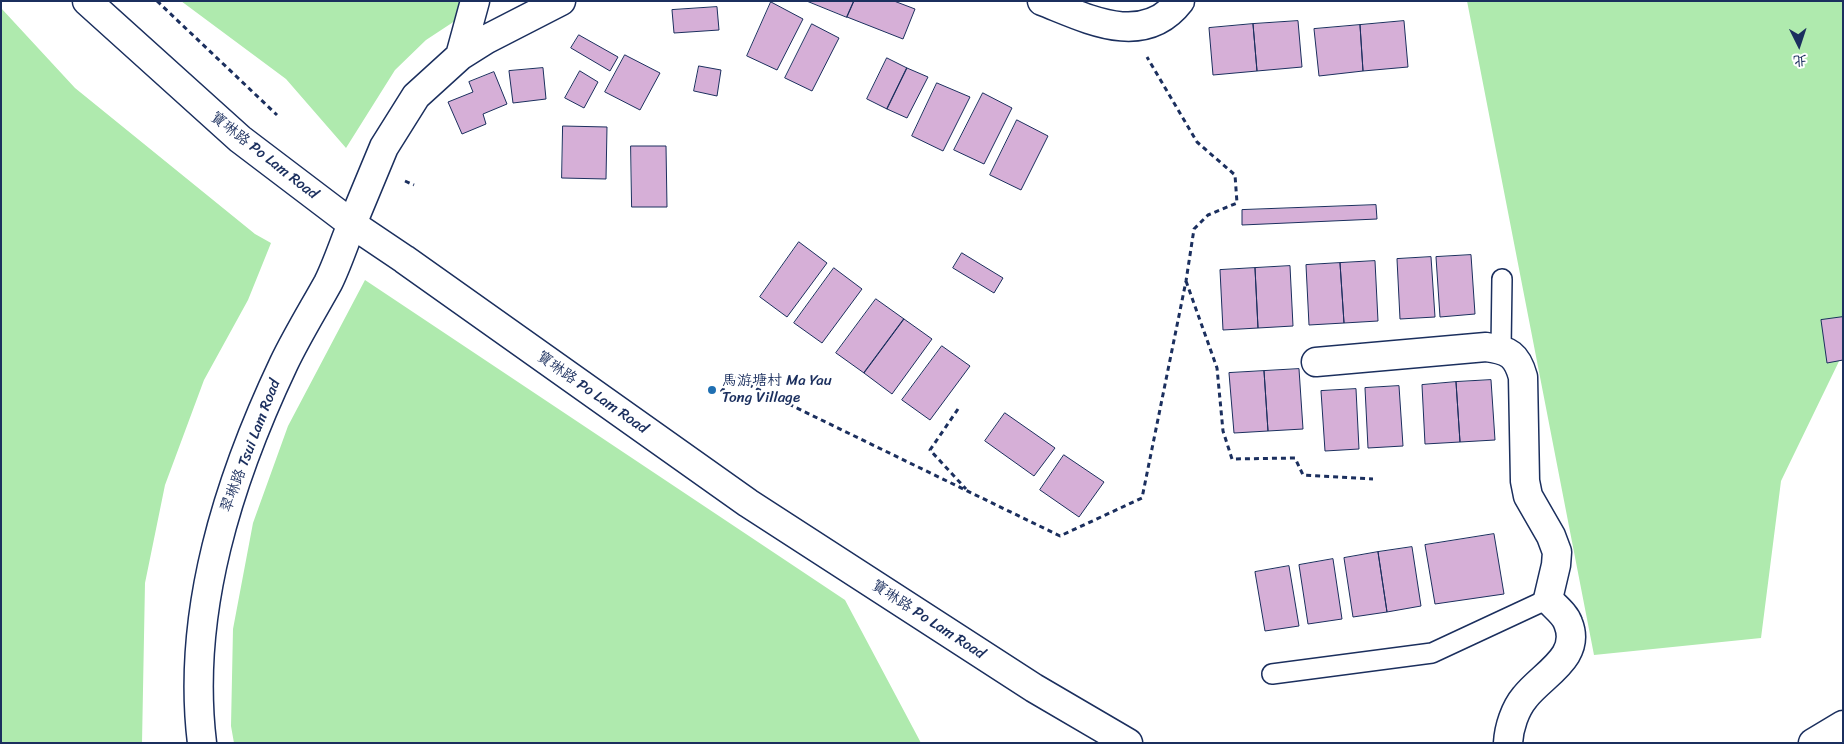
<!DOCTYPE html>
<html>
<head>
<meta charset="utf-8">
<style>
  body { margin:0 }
  #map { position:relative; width:1844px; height:744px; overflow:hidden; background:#fff; font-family:Sriracha,"LXGW WenKai TC",sans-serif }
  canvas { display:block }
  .frame { position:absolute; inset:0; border:2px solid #1b2f5e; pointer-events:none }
  .north { position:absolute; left:1774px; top:20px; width:50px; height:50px; -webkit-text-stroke:4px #fff; paint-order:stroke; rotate:176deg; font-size:14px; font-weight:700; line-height:20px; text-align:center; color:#1b2f5e }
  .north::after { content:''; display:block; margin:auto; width:18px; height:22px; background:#1b2f5e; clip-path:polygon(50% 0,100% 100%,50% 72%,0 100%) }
</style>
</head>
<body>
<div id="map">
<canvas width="1844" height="744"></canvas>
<div class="frame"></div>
<div class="north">北</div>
</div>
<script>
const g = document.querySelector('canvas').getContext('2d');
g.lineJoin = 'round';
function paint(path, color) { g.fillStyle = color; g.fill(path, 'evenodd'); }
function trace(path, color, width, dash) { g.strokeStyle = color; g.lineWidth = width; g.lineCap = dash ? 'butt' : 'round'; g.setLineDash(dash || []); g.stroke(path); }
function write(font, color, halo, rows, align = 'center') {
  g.font = font + ' Sriracha,"LXGW WenKai TC",sans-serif'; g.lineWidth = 4.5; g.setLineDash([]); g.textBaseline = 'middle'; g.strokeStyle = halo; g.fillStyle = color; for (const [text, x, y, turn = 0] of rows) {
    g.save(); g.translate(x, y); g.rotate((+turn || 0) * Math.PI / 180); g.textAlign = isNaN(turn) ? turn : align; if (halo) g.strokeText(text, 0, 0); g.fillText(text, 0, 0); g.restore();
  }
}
paint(new Path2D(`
  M 181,1 L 490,1 L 467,13 L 426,40 L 395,70 L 346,148 L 286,79 Z
  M 1467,1 L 1843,1 L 1843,353 L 1781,481 L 1761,638 L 1594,655 Z
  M 1,8 L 75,88 L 255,234 L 271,243 L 248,300 L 204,380 L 165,485 L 145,583 L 142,743 L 1,743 Z
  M 365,280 L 845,600 L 921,743 L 234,743 L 231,726 L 233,629 L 253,523 L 288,426 Z`), '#afeaae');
const building = new Path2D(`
  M 807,1 L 854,1 L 847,17 Z
  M 854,1 L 894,1 L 915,9 L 903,39 L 847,17 Z
  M 771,2 L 803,19 L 777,70 L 747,56 Z
  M 717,7 L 719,30 L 674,33 L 672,10 Z
  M 1298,21 L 1302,67 L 1257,71 L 1253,24 Z
  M 1404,21 L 1408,67 L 1363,71 L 1360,25 Z
  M 812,24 L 839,38 L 812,91 L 785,78 Z
  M 1253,24 L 1257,71 L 1213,75 L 1209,28 Z
  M 1360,25 L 1363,71 L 1319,76 L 1314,29 Z
  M 579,35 L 618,57 L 610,71 L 571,48 Z
  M 625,55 L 660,73 L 640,110 L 605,92 Z
  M 887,58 L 907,68 L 887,109 L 867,99 Z
  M 699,66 L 721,70 L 717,96 L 694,91 Z
  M 543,68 L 546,99 L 513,103 L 509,71 Z
  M 907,68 L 928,77 L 907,118 L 887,109 Z
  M 580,71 L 598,82 L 584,108 L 565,98 Z
  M 494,72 L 507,104 L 483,114 L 486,124 L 462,134 L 448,102 L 473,92 L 469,82 Z
  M 937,83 L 970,97 L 943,151 L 912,136 Z
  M 983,93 L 1012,108 L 984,164 L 954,150 Z
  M 1017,120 L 1048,136 L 1021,190 L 990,175 Z
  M 563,126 L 607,127 L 606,179 L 562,178 Z
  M 631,146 L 666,146 L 667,207 L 632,207 Z
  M 1376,205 L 1377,219 L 1242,225 L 1242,210 Z
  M 799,242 L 827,263 L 787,317 L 760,297 Z
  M 962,253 L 1003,278 L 994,293 L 953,268 Z
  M 1471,255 L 1475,314 L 1440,317 L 1436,257 Z
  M 1431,257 L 1435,317 L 1400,319 L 1397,259 Z
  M 1375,261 L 1378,321 L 1344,323 L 1340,263 Z
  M 1340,263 L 1344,323 L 1309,325 L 1306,265 Z
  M 1290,266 L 1293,326 L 1258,328 L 1255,268 Z
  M 834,268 L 862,289 L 822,343 L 794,323 Z
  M 1255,268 L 1258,328 L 1223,330 L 1220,270 Z
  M 876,299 L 904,319 L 864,373 L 836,353 Z
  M 1843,317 L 1843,360 L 1827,363 L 1821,320 Z
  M 904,319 L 932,339 L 892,394 L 864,373 Z
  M 942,346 L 970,366 L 930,420 L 902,400 Z
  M 1299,369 L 1303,429 L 1268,431 L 1264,371 Z
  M 1264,371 L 1268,431 L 1234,433 L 1229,373 Z
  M 1491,380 L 1495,440 L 1460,442 L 1456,382 Z
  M 1456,382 L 1460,442 L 1425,444 L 1422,385 Z
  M 1399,386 L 1403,446 L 1368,448 L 1365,388 Z
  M 1356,389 L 1359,449 L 1325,451 L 1321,391 Z
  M 1005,413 L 1055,448 L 1034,476 L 985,441 Z
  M 1064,455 L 1104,482 L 1079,517 L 1040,490 Z
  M 1494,534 L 1504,594 L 1435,604 L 1425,545 Z
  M 1412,547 L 1421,606 L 1387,612 L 1378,552 Z
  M 1378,552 L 1387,612 L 1353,617 L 1344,558 Z
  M 1333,559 L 1342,619 L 1308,624 L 1299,565 Z
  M 1289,566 L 1299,626 L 1265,631 L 1255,572 Z`);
paint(building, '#d6afd7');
trace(building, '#1b2f5e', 1);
const service = new Path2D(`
  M 1501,349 L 1502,279
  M 1272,674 L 1432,653 L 1548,599`);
const minor = new Path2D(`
  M 1042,1 C 1086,18 1143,49 1180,1
  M 460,56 L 487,39 L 561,1
  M 352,224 L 384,147 L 416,96 L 460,56 L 475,1
  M 1316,362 L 1486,347 C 1509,350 1517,355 1523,377 L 1525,481 L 1528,496 L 1551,536 L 1557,552 L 1556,565 L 1548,599 C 1554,606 1565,614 1568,623 C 1582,657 1543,674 1525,697 C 1515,709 1509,727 1508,743`);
const tertiary = new Path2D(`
  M 202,743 C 186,612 229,479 284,363 C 297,336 313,310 328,283 C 337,265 344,243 352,224`);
const primary = new Path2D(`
  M 87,1 L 240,139 L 352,224 L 404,259 L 748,503 L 1034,688 L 1128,743
  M 1813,743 L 1843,725`);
trace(service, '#1b2f5e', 22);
trace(minor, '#1b2f5e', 31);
trace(tertiary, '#1b2f5e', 31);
trace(primary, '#1b2f5e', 31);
trace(new Path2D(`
  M 157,1 L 277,115
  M 405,181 L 414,185
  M 1186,281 L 1217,368 L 1223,431 L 1232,459 L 1295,458 L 1303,475 L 1373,479
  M 721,392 L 733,377 L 1060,536 L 1142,498 L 1186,281 L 1194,229 L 1208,215 L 1237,203 L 1235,175 L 1197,142 L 1147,57
  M 958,409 L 930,450 L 966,489`), '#1b2f5e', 3, [5, 4]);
trace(service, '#fff', 19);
trace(minor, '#fff', 28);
trace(tertiary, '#fff', 28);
trace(primary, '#fff', 28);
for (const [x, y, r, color] of [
  [712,390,5,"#1f6fb2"]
]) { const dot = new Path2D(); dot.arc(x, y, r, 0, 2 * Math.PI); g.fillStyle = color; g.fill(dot); trace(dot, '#fff', 2); }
write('15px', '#1b2f5e', '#fff', [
  ["寶琳路 Po Lam Road",264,156,38],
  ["寶琳路 Po Lam Road",592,393,35],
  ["翠琳路 Tsui Lam Road",251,446,-69],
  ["寶琳路 Po Lam Road",928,620,33]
]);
write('15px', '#1b2f5e', '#fff', [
  ["馬游塘村 Ma Yau",722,381],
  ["Tong Village",722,398]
], 'left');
</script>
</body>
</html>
